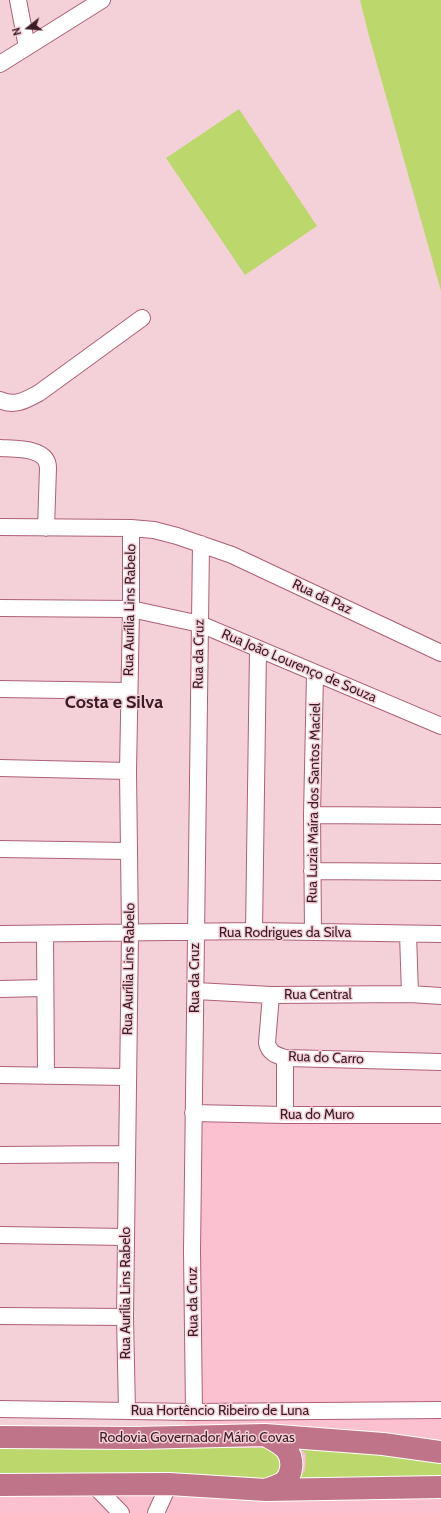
<!DOCTYPE html>
<html>
<head>
<meta charset="utf-8">
<style>
  body { margin:0 }
  #map { position:relative; width:441px; height:1513px; overflow:hidden; background:#f4d1d9; font-family:Cabin,sans-serif }
  canvas { display:block }
  .north { position:absolute; left:8px; top:8px; width:40px; height:40px; -webkit-text-stroke:3px #f4d1d9; paint-order:stroke; rotate:253deg; font-size:11px; font-weight:700; line-height:16px; text-align:center; color:#3b1b25 }
  .north::after { content:''; display:block; margin:auto; width:14px; height:18px; background:#3b1b25; clip-path:polygon(50% 0,100% 100%,50% 72%,0 100%) }
</style>
</head>
<body>
<div id="map">
<canvas width="441" height="1513"></canvas>
<div class="north">N</div>
</div>
<script>
const g = document.querySelector('canvas').getContext('2d');
g.lineJoin = 'round';
function paint(path, color) { g.fillStyle = color; g.fill(path, 'evenodd'); }
function trace(path, color, width, dash) { g.strokeStyle = color; g.lineWidth = width; g.lineCap = dash ? 'butt' : 'round'; g.setLineDash(dash || []); g.stroke(path); }
function write(font, color, halo, rows, align = 'center') {
  g.font = font + ' Cabin,sans-serif'; g.lineWidth = 3; g.setLineDash([]); g.textBaseline = 'middle'; g.strokeStyle = halo; g.fillStyle = color; for (const [text, x, y, turn = 0] of rows) {
    g.save(); g.translate(x, y); g.rotate((+turn || 0) * Math.PI / 180); g.textAlign = isNaN(turn) ? turn : align; if (halo) g.strokeText(text, 0, 0); g.fillText(text, 0, 0); g.restore();
  }
}
paint(new Path2D(`
  M 191,1113 L 441,1114 L 441,1513 L 0,1513 L 0,1461 L 185,1461 Z`), '#fbc1d0');
paint(new Path2D(`
  M 360,0 L 441,0 L 441,291 L 369,36 Z
  M 239,109 L 317,226 L 245,275 L 166,158 Z
  M 295,1444 L 441,1461 L 441,1479 L 292,1483 L 305,1471 L 306,1454 Z
  M 0,1446 L 273,1448 L 285,1458 L 279,1477 L 259,1480 L 0,1475 Z`), '#bcd76c');
const minor = new Path2D(`
  M 18,0 L 27,47
  M 0,64 L 102,0
  M 0,400 C 15,407 26,400 39,393 L 142,318
  M 0,448 C 15,449 48,447 48,468 L 46,528
  M 0,527 L 131,528 L 154,530 L 177,536 L 232,555 L 441,653
  M 0,608 L 131,609 L 200,624 L 441,726
  M 0,689 L 129,691
  M 0,768 L 128,771
  M 312,815 L 441,816
  M 0,849 L 129,851
  M 312,871 L 441,872
  M 254,931 L 258,649
  M 313,932 L 312,815 L 315,674
  M 0,934 L 254,931 L 441,934
  M 408,934 L 410,994
  M 45,935 L 46,1076
  M 0,989 L 44,988
  M 196,991 L 271,995 L 410,994 L 441,996
  M 271,995 L 267,1043 C 269,1053 276,1055 285,1058 L 441,1062
  M 0,1075 L 127,1077
  M 193,1113 L 285,1115 L 441,1115
  M 285,1115 L 285,1058
  M 0,1155 L 127,1154
  M 0,1235 L 126,1237
  M 0,1316 L 125,1317
  M 0,1409 L 194,1412 L 441,1410
  M 127,1411 L 125,1317 L 130,933 L 128,771 L 131,609 L 131,528
  M 194,1412 L 192,1251 L 201,544
  M 92,1483 L 121,1513
  M 156,1513 L 169,1484`);
const highway = new Path2D(`
  M 265,1435 C 272,1439 281,1443 286,1449 C 294,1459 293,1475 283,1483 C 278,1486 271,1488 266,1490
  M 0,1437 L 135,1438 L 265,1435 L 383,1444 L 441,1452
  M 0,1485 L 169,1484 L 266,1490 L 441,1487`);
trace(minor, '#ad6078', 18);
trace(highway, '#fff', 24);
trace(minor, '#fff', 16);
trace(highway, '#c0748a', 22);
write('14px', '#3b1b25', '#f4d1d9', [
  ["Rua da Paz",322,597,25],
  ["Rua Aurília Lins Rabelo",130,610,-89],
  ["Rua da Cruz",199,654,-89],
  ["Rua João Lourenço de Souza",299,666,23],
  ["Rua Luzia Maíra dos Santos Maciel",314,803,-89],
  ["Rua Rodrigues da Silva",285,933],
  ["Rua Aurília Lins Rabelo",129,969,-89],
  ["Rua da Cruz",195,978,-90],
  ["Rua Central",318,995],
  ["Rua do Carro",326,1058,2],
  ["Rua do Muro",317,1115],
  ["Rua Aurília Lins Rabelo",126,1293,-90],
  ["Rua da Cruz",193,1302,-91],
  ["Rua Hortêncio Ribeiro de Luna",220,1411],
  ["Rodovia Governador Mário Covas",197,1438]
]);
write('bold 18px', '#3b1b25', '#f4d1d9', [
  ["Costa e Silva",114,703]
]);
</script>
</body>
</html>
